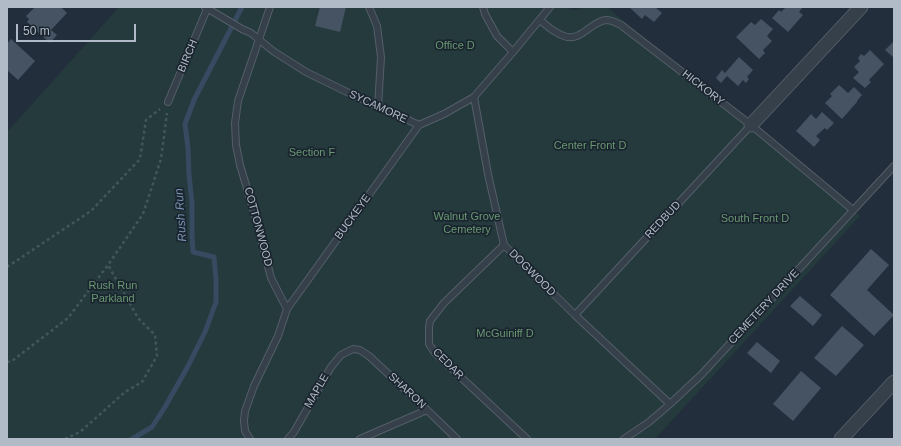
<!DOCTYPE html>
<html>
<head>
<meta charset="utf-8">
<style>
  body { margin:0 }
  #map { position:relative; width:901px; height:446px; overflow:hidden; background:#222e3b; font-family:Helvetica,sans-serif }
  canvas { display:block }
  .frame { position:absolute; inset:0; border:8px solid #b1bbc7; pointer-events:none }
  .scale { position:absolute; left:16px; top:24px; width:120px; height:18px; box-sizing:border-box; border:2px solid #b1bbc7; border-top:0; padding-left:5px; font-size:12px; line-height:14px; white-space:nowrap; color:#b1bbc7; -webkit-text-stroke:3px #1b2530; paint-order:stroke }
</style>
</head>
<body>
<div id="map">
<canvas width="901" height="446"></canvas>
<div class="frame"></div>
<div class="scale">50 m</div>
</div>
<script>
const g = document.querySelector('canvas').getContext('2d');
g.lineJoin = 'round';
function paint(path, color) { g.fillStyle = color; g.fill(path, 'evenodd'); }
function trace(path, color, width, dash) { g.strokeStyle = color; g.lineWidth = width; g.lineCap = dash ? 'butt' : 'round'; g.setLineDash(dash || []); g.stroke(path); }
function write(font, color, halo, rows, align = 'center') {
  g.font = font + ' Helvetica,sans-serif'; g.lineWidth = 3.5; g.setLineDash([]); g.textBaseline = 'middle'; g.strokeStyle = halo; g.fillStyle = color; for (const [text, x, y, turn = 0] of rows) {
    g.save(); g.translate(x, y); g.rotate((+turn || 0) * Math.PI / 180); g.textAlign = isNaN(turn) ? turn : align; if (halo) g.strokeText(text, 0, 0); g.fillText(text, 0, 0); g.restore();
  }
}
paint(new Path2D(`
  M 119,7 L 565,7 L 573,10 L 580,9 L 583,7 L 607,7 L 751,125 L 860,216 L 655,439 L 7,439 L 7,132 Z`), '#243a3c');
trace(new Path2D(`
  M 132,439 L 152,427 L 165,407 L 187,368 L 205,332 L 216,302 L 216,279 L 214,257 L 193,252 L 192,236 L 192,203 L 189,175 L 188,148 L 185,124 L 194,100 L 242,7`), '#364a62', 5);
paint(new Path2D(`
  M 35,7 L 61,7 L 67,13 L 51,30 L 57,35 L 50,43 L 27,22 L 29,19 L 26,16 Z
  M 320,7 L 346,7 L 340,32 L 315,26 Z
  M 629,7 L 655,7 L 662,13 L 654,22 L 645,15 L 642,19 Z
  M 786,7 L 803,7 L 799,12 L 803,15 L 788,32 L 772,18 L 779,10 L 781,12 Z
  M 761,19 L 773,29 L 767,36 L 772,41 L 763,50 L 765,53 L 759,59 L 736,37 L 751,22 L 755,25 Z
  M 11,39 L 35,61 L 18,80 L 7,70 L 7,44 Z
  M 894,41 L 894,58 L 885,50 Z
  M 870,50 L 884,64 L 869,80 L 871,82 L 865,88 L 853,78 L 859,72 L 854,67 L 860,61 L 858,58 L 861,54 L 864,56 Z
  M 739,57 L 753,70 L 747,77 L 749,79 L 746,83 L 743,80 L 738,86 L 727,76 L 721,83 L 716,78 L 722,70 L 725,73 Z
  M 839,85 L 848,93 L 854,87 L 862,95 L 857,101 L 857,102 L 842,119 L 825,103 L 832,96 L 830,94 Z
  M 822,112 L 834,123 L 827,130 L 825,128 L 816,136 L 820,140 L 814,147 L 796,131 L 811,114 L 816,119 Z
  M 871,249 L 889,265 L 867,290 L 894,315 L 874,336 L 830,295 Z
  M 800,296 L 822,315 L 813,326 L 790,306 Z
  M 842,326 L 864,345 L 836,376 L 814,358 Z
  M 757,342 L 780,361 L 771,373 L 747,353 Z
  M 801,371 L 821,388 L 793,421 L 773,404 Z`), '#465362');
const service = new Path2D(`
  M 205,7 L 242,29 L 251,33 L 273,51 L 306,72 L 351,94 L 419,125 L 444,114 L 474,97 L 513,52 L 550,7
  M 369,7 L 377,26 L 381,57 L 378,107
  M 483,7 L 485,14 L 497,36 L 513,52
  M 540,20 C 548,27 556,34 567,37 C 582,40 592,21 606,20 C 612,20 617,23 621,25 L 751,125 L 853,210
  M 474,97 L 488,174 L 504,245 L 575,315 L 670,404
  M 168,102 L 207,9
  M 504,245 L 444,303 L 430,321 L 429,327 L 429,344 L 435,353 L 527,439
  M 287,309 L 419,125
  M 575,315 L 751,125
  M 250,439 L 245,431 L 244,421 L 245,411 L 254,386 L 278,336 L 287,309 L 271,278 L 257,222 L 240,165 L 236,145 L 235,123 L 238,101 L 270,7
  M 288,439 L 294,432 L 331,367 L 341,355 L 353,349 L 360,350 L 369,356 L 427,410 L 457,439
  M 360,439 L 427,410
  M 624,439 L 649,422 L 670,404 L 701,375 L 894,166`);
const minor = new Path2D(`
  M 751,125 L 861,7
  M 841,439 L 894,382`);
trace(service, '#545e69', 8);
trace(minor, '#545e69', 15);
trace(new Path2D(`
  M 7,267 L 91,211 L 140,159 L 146,120 L 160,109
  M 7,362 L 12,361 L 68,318 L 108,265 L 143,214 L 161,159 L 167,113
  M 65,439 L 80,432 L 125,392 L 142,382 L 157,356 L 155,335 L 138,318 L 108,265`), '#425759', 2.5, [3, 3]);
trace(service, '#36404b', 6);
trace(minor, '#36404b', 13);
write('11px', '#689871', '#1b2530', [
  ["Office D",455,46],
  ["Center Front D",590,146],
  ["Section F",312,153],
  ["Walnut Grove",467,217],
  ["Cemetery",467,230],
  ["South Front D",755,219],
  ["Rush Run",113,286],
  ["Parkland",113,299],
  ["McGuiniff D",505,334]
]);
write('11px', '#b1bbc7', '#1b2530', [
  ["BIRCH",188,56,-67],
  ["HICKORY",703,88,38],
  ["SYCAMORE",378,107,25],
  ["BUCKEYE",353,217,-54],
  ["REDBUD",663,220,-47],
  ["COTTONWOOD",258,227,75],
  ["DOGWOOD",532,273,45],
  ["CEMETERY DRIVE",764,307,-47],
  ["CEDAR",448,364,45],
  ["MAPLE",317,391,-60],
  ["SHARON",407,391,43]
]);
write('italic 12px', '#7992af', '#1b2530', [
  ["Rush Run",181,215,-94]
]);
</script>
</body>
</html>
